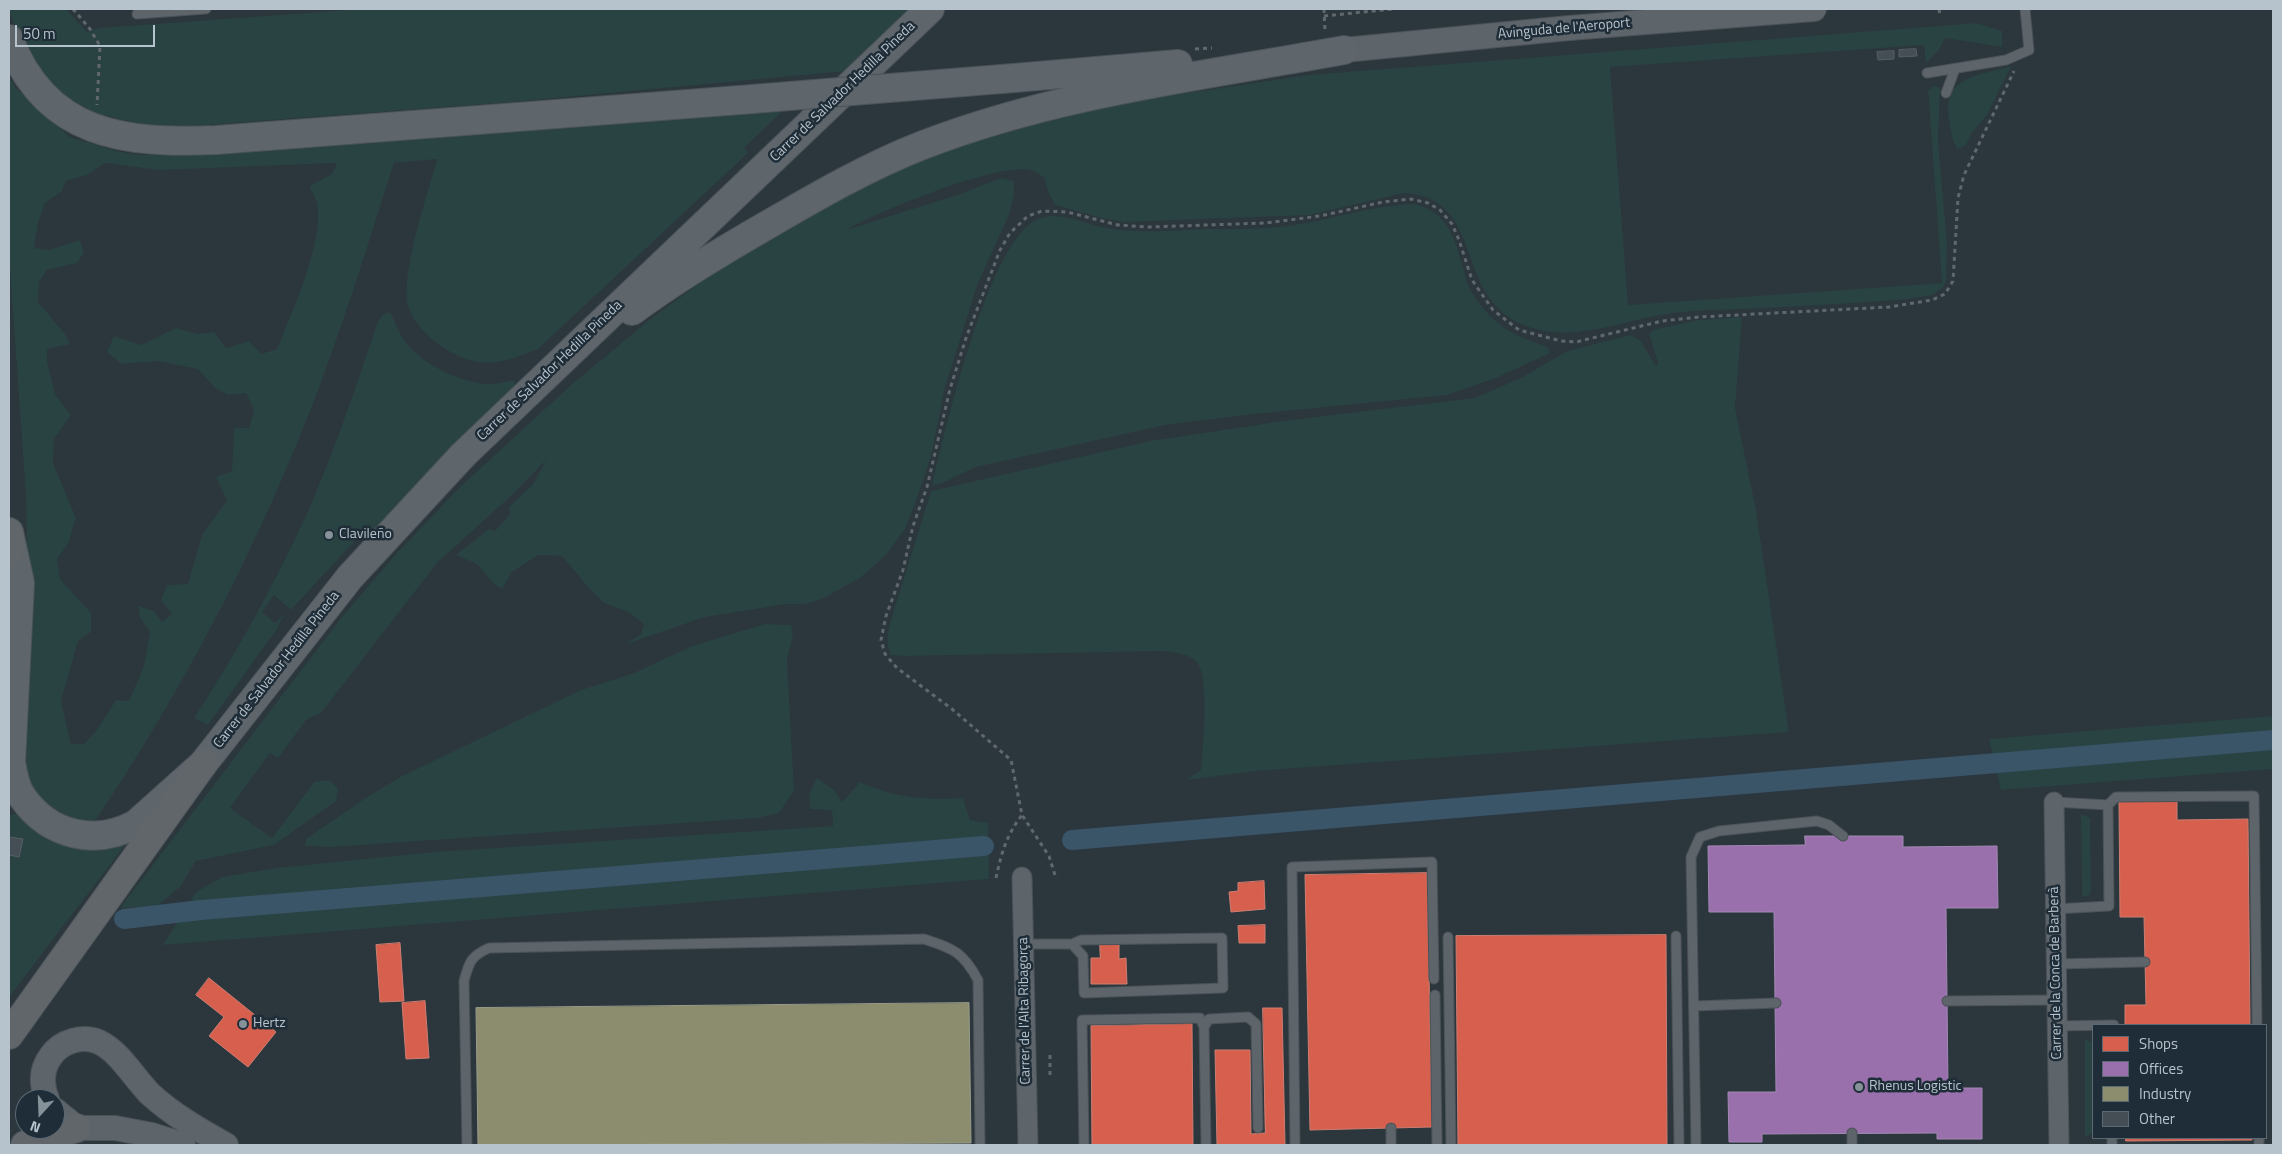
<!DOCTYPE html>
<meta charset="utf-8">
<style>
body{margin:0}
#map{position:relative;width:2282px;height:1154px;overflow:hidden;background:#2c363d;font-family:"Titillium Web",sans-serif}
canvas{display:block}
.frame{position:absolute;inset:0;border:10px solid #b7c3cc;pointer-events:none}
.legend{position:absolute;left:2092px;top:1024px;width:175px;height:115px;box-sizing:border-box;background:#1f2d38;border:1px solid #5c6973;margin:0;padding:6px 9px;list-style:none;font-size:15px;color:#b7c3cc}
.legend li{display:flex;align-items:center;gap:10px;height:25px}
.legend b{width:25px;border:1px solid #5c6973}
.north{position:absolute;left:15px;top:1089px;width:50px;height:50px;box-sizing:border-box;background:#1f2d38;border:1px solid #5c6973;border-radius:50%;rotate:200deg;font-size:14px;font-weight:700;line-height:20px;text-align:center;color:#b7c3cc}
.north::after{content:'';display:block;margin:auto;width:18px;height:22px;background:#86929a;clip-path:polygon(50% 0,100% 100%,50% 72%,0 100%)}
.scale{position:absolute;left:15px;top:25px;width:140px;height:22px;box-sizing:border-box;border:2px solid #b7c3cc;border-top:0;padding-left:6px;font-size:15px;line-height:18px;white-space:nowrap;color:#b7c3cc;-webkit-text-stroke:4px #1f2d38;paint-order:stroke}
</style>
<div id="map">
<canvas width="2282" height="1154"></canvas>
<div class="frame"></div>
<ul class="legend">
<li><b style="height:14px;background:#d6604d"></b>Shops</li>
<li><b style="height:14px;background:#9970ab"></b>Offices</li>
<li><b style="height:14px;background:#8c8c6e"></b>Industry</li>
<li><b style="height:14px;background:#454e54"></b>Other</li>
</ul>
<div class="north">N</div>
<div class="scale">50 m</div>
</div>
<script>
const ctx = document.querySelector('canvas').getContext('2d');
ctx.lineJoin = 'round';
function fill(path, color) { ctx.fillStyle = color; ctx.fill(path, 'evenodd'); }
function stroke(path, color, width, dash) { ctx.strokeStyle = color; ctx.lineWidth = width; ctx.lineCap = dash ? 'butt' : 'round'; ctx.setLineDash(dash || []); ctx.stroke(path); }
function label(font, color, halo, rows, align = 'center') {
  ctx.font = font + ' "Titillium Web",sans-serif'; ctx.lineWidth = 5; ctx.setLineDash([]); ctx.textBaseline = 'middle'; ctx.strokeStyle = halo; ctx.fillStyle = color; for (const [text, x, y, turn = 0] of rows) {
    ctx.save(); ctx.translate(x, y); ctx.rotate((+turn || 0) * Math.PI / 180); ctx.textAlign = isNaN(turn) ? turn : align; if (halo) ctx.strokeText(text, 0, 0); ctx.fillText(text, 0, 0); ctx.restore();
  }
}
fill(new Path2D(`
 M9,9H66L87,32L99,28L362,9H912L847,71L512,102L178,127L147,126L104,115L89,117L62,100L23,52Z
 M1977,23L2002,31V47L1945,38L1939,50L1926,63L1924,45L1610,67L1628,305L1942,283L1928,90L1935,86L1940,88L1938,141L1947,243L1946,281L1943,288L1932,295L1909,299C1853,304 1798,306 1742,309C1720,310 1697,310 1674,313C1622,319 1571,347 1519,323C1453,292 1485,198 1404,193L1310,215L1124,222L1101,218L1055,205L1049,194L1044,177C1040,175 1035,171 1030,170C998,162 877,212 846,230L960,194L1001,178L1014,181V195L1009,215L978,283L945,387L931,457L913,509L905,529L886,555L860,578L822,599L805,604H787L705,617L626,644L641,634L644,624L628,612L604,603L588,587L562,556L538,555L512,572L502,589L494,584L477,564L456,555L489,529L495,531L510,514L509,507L533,484L546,460L513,494L437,563L321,713L307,719L278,758L270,753L230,808L272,838L314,782L329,780L338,788L336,801L274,845L196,861L180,887L157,906L120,908L341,618L396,554L460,487L571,385L653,317L722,267L862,184L956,147L1040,119L1147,99L1308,75Z
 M2011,66L1987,115L1971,134L1966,145L1957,149C1951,140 1951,129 1949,119C1942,75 1980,76 2011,66Z
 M9,76L16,88L70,137L116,151L140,155L202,154L790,104L744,148L748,153L538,349C502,364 479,371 444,348C429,338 410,321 407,301C403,264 427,197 437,159L394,163C368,244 343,326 312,406C255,552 181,694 93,824L78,823L47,810L24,777L28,590L26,496L9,255ZM105,163L159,170L337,163L332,174L309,186C311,190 314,195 316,200C327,235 291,315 277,349L261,354L249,341L226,348L214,332L198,334L176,328L141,345L114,336L107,352L122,364L157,361L198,369L215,388L228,395L246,393L254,410L249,428H234L232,471L216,477L227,500L202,535L188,584L167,585L161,600L172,614L162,622L154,611L138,606L140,618L150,632L144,666L129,701L116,700L96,731L84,744H71L61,701L78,641L91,632V613L60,579L57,559L68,544L76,518L53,463L54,439L71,415L55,394L47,362V349L70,344L65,334L38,302L39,282L47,270L77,263L84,253L80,240L49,250L34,248L38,223L45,203L61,192L66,181L87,175Z
 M1415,204C1449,214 1454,236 1463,267C1465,274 1466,283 1470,289C1491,325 1511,334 1548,347L1550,353L1496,378L1447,395L1255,414L1165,425L976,467L940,484L932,485C945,430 987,248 1034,221C1057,208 1083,224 1107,228C1116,230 1127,230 1137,231C1160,232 1183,230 1205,229C1233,229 1261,229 1288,226C1330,220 1372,205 1415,204Z
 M390,312C394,320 398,329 402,337C419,363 455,380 485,384C494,385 504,382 513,380L516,385L375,530L362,533L291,610L274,595L262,612L275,623L284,614L277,629L208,725L194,718C238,651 276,581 309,509C335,449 356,386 377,324L382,315Z
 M1742,317L1735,408L1756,510L1789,732L1256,771L1186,780L1201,770C1203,749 1209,680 1198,664C1191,653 1174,653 1162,651L905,656L891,655C886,644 887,635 890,623L931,491L1150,441L1283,421L1474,398L1521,378L1567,351L1630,335L1640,340L1656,366L1658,363L1649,334L1653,330L1698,320Z
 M765,624L791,625L793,635L787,660L794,791L779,813L757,818L331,847L305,846L306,839L364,799L402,776L581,690L634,673L692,646Z
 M2273,716V769L2001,790L1989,739Z
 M817,778L834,790L842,802L860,782C895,798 925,800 963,798L970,820L988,823L989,879L163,945L196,892L222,877L276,868L434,852L833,826L832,810L810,809L809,794Z
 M16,814C57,830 78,859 126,844L9,997V815Z
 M2081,814L2090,818L2091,890L2089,896L2082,897Z
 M2085,1039L2093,1043V1132L2085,1138Z`), '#294242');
const shops = new Path2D(`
 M2177,801V820L2248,819L2250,1025H2125V1005H2146L2144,917H2120L2119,802Z
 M1427,873L1432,1127L1310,1130L1305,875Z
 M1264,881L1265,909L1231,912L1229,892L1238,891V883Z
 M1265,925V943H1239L1238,926Z
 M1666,935L1667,1145H1458L1456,936Z
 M400,943L404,1001L380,1002L376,945Z
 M1100,944H1119V959L1126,958L1127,984H1091V958H1100Z
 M209,978L276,1032L248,1067L209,1036L224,1017L196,995Z
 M425,1001L429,1058L406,1059L402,1003Z
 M1263,1008H1282L1285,1145H1217L1215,1050H1250L1251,1134L1265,1133Z
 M1192,1024L1193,1145H1092L1091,1026Z
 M2126,1138H2252V1140L2126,1141Z`);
fill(shops, '#d6604d');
stroke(shops, '#cd7e73', 1);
const offices = new Path2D(`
 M1805,836H1903V847L1997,846L1998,908H1946L1948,1088H1982V1139H1937V1133L1762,1134V1142H1729L1728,1092H1776L1774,912H1709L1708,846L1805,845Z`);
fill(offices, '#9970ab');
stroke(offices, '#a289b5', 1);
const industry = new Path2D(`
 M969,1003L971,1143L478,1145L476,1008Z`);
fill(industry, '#8c8c6e');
stroke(industry, '#999c8a', 1);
stroke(new Path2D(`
 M1072,840L2273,740
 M124,919L201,910L984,846`), '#3a5468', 20);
const building = new Path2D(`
 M1916,49L1917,56L1899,57V50Z
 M1894,51V59L1878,60L1877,52Z
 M9,837L23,839L19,857L9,855Z`);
fill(building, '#454e54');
stroke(building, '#545e64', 1);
const service = new Path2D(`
 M137,14L206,9
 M1927,73L2006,60L2029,50L2025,9
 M1946,93L1955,69
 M2054,802L2108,805L2116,797L2254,796L2257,1025
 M2055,909L2109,906L2108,805
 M1676,936L1679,1145
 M1448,937L1451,1145
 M1023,944H1072L1083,956L1084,993L1223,988L1222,938L1081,940L1072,944
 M2056,964L2145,962
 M1435,995L1437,1145
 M1947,1001L2057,1000
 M1694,1006L1776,1003
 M2057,1026L2114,1025
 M1391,1128V1145
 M1852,1133V1145
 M2259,1138V1145
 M467,1145L464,981C469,962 471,956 489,948L924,939C954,949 963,952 978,980L980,1145
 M1084,1145L1082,1020L1200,1018L1204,1027
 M1206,1145L1204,1027L1209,1019L1248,1017L1256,1024L1258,1128
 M1295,1145L1292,867L1432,862L1434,979
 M1696,1145L1691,857L1700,837L1719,831L1817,821L1829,825L1843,836
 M2112,1145V1138`);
const minor = new Path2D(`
 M2054,802L2059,1145
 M1022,877L1028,1145`);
const tertiary = new Path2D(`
 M1344,50L1569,28L1814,9
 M47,1099C41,1084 41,1069 51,1056C61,1041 83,1035 99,1042C120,1052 134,1078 150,1094C173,1115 199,1130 226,1145
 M55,1110L77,1128H115L152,1135L183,1145`);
const primary = new Path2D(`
 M9,39C46,136 126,144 216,140L740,100
 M1014,78L1178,64
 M632,311C675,279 722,251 769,224C819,195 869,166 923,145C1057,93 1203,76 1344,50
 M9,532L20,583L11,762C13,774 15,788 23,798C50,836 96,846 136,824L203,764L350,577L463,455L930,9`);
const trunk = new Path2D(`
 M9,552V535
 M9,1035L203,764
 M25,1145L77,1128`);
stroke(service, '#4b5257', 11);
stroke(minor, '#4b5257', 21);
stroke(tertiary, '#4b5257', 26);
stroke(primary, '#4a5359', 30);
stroke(trunk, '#495258', 30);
stroke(new Path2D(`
 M73,9L90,29L100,46L97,105
 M1324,9L1325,31
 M1939,9L1940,16
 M1324,16L1393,9
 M1195,49L1212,48
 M1055,875L1049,856L1022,815L1011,760L952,709L897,668L885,654L881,640L886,616L903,570L913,526L927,487L950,389L966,338L1000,250L1010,233L1028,216L1042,211L1067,212L1118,225L1149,227L1265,223L1320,216L1383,202L1411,199L1428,203L1440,210L1452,224L1459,240L1472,280L1493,310L1519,330L1561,341L1576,342L1662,321L1699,317L1889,307L1932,300L1945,294L1953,281L1958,198L1964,175L2014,71
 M996,878C1001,854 1007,834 1022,815
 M1050,1055V1078`), '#60686d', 3, [4, 4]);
stroke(service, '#5d646a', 9);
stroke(minor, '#5d646a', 19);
stroke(tertiary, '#5d646a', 24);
stroke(primary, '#5f666b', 28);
stroke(trunk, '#61666a', 28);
const primaryBridge = new Path2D(`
 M740,100L1014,78`);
stroke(primaryBridge, '#4a5359', 30, []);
stroke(primaryBridge, '#5f666b', 28);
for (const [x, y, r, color] of [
 [329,535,5,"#86929a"],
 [243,1024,5,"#86929a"],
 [1859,1087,5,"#86929a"]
]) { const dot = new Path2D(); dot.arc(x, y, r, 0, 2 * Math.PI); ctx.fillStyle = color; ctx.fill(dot); stroke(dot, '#1f2d38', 2); }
label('14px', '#b7c3cc', '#1f2d38', [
 ["Avinguda de l'Aeroport",1564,29,-5],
 ["Carrer de Salvador Hedilla Pineda",843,92,-44],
 ["Carrer de Salvador Hedilla Pineda",550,371,-44],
 ["Carrer de Salvador Hedilla Pineda",277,670,-52],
 ["Carrer de la Conca de Barberà",2056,973,-91],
 ["Carrer de l'Alta Ribagorça",1025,1011,-91]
]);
label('14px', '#b7c3cc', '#1f2d38', [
 ["Clavileño",339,535],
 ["Hertz",253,1024],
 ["Rhenus Logistic",1869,1087]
], 'left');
</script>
